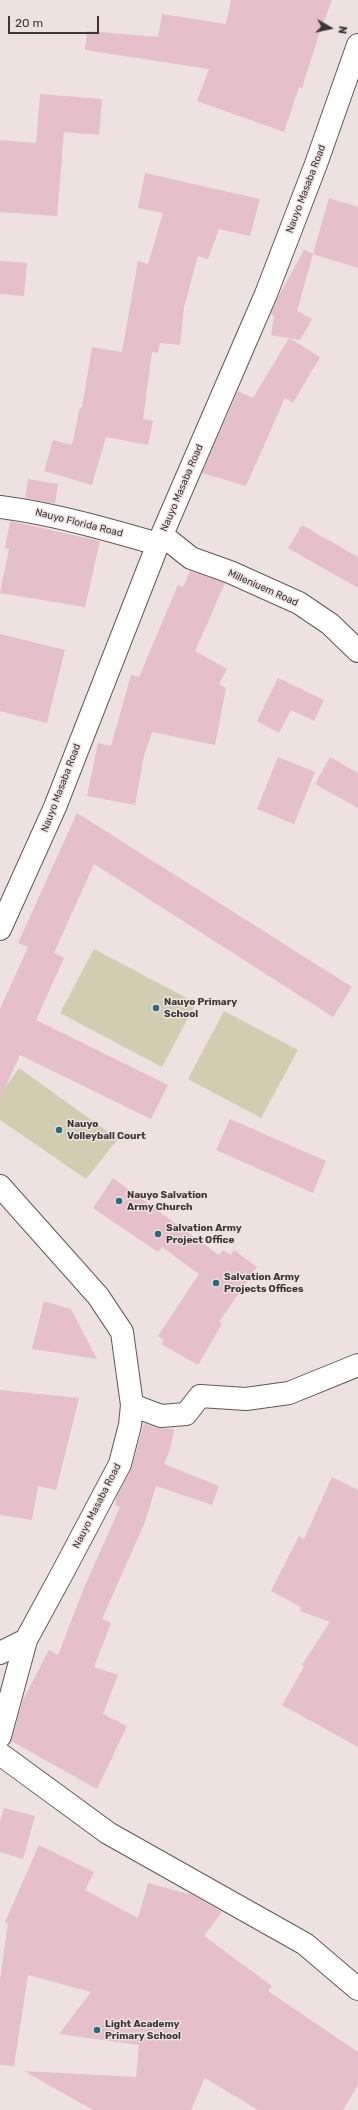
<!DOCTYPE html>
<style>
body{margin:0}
#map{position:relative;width:358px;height:2110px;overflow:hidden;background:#ede2df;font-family:Rubik,sans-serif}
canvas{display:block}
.north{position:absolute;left:310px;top:8px;width:40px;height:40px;-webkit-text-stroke:3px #ede2df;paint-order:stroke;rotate:99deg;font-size:11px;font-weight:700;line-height:16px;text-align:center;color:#3c3737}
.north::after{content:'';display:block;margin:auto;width:14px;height:18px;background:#3c3737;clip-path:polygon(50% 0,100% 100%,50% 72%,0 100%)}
.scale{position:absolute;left:8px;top:16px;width:91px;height:18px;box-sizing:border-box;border:2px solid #3c3737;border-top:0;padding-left:5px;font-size:12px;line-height:14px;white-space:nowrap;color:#3c3737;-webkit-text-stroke:3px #ede2df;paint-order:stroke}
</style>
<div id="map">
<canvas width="358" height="2110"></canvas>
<div class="north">N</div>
<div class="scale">20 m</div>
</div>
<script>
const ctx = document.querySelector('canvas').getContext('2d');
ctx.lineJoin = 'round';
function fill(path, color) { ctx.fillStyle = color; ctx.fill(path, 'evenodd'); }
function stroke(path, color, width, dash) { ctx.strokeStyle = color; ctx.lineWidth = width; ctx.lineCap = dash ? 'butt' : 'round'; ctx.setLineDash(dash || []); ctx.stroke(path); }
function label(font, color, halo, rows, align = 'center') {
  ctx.font = font + ' Rubik,sans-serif'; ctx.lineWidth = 3; ctx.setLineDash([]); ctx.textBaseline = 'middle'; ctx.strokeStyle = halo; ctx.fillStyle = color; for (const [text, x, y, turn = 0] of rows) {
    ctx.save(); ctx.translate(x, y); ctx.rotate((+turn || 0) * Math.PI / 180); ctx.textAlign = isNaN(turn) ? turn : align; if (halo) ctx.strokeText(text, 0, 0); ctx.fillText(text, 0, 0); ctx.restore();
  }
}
fill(new Path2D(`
 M94,949L196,1003L162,1067L60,1013Z
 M224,1011L298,1050L261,1118L188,1079Z
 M19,1068L118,1139L86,1179L0,1120V1095Z`), '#d1cdb1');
fill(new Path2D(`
 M231,0H332L320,31L302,88L299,87L284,132L197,101L209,69L85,50L87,31L158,37L162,14L226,24Z
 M40,94L102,99L99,135L64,132L57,216L0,212V140L36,143Z
 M145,173L260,199L250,236L219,229L208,259L198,256L184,307L180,345L160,343L158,353L152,352L143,419L153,421L148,445L106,437L92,485L44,471L53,440L72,445L80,407L82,408L92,347L122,352L138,261L148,264L163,213L138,208Z
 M329,198L358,207V268L313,254L297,311L312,319L300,340L271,335L274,316L271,314L279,295L304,250L313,254Z
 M0,261L27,263L24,296L0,294Z
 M289,338L320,357L293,403L285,398L246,486L202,473L238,391L253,398Z
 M28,479L58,484L55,504L25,498Z
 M10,521L100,541L85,607L0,593L9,549L5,548Z
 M302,525L358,557V588L288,548Z
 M190,571L225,583L195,651L227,669L219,684L226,688L215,745L152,732L144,756L135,805L87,796L98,743L111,746L131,675L139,677L178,585L183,587Z
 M0,634L65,650L47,723L0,711Z
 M278,678L324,700L314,721L291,710L279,733L257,721Z
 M278,757L315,772L294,824L257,809Z
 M330,757L358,773V808L315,784Z
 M77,813L352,987L333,1017L94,864L54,953L64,958L36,1020L168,1085L151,1119L20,1055L0,1099V1009L28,947L18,943Z
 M230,1119L326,1161L313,1193L216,1150Z
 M113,1178L219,1255L223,1250L231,1255L234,1250L257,1267L219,1322L222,1324L198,1365L161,1344L164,1340L158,1336L199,1274L162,1247L158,1252L93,1208Z
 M44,1301L71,1309L97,1359L32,1349Z
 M0,1390L79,1398L56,1490L38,1486L32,1520L0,1515Z
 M144,1423L157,1428L174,1429L170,1450L164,1464L219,1486L212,1505L156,1486L145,1522L102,1619L111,1623L94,1667L118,1675L103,1714L127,1726L97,1789L11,1741L23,1700L49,1650L58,1655L84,1588L120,1507L115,1505L117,1496L132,1467Z
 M332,1477L358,1490V1747L282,1705L304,1667L302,1665L330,1622L300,1611L301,1607L271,1591L299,1536L304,1539Z
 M4,1808L35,1816L23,1859L0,1852V1822Z
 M39,1845L94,1872L85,1890L138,1918L148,1883L188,1894L189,1893L222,1912L204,1936L272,1986L268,1991L358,2052V2085L343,2110H258L205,2078L191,2110H93L24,2071L136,2077L139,2045L59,2034L91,1992L28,1975L14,2066L0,2065V1980L8,1923L5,1922Z`), '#e5bfca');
const minor = new Path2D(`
 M0,507C54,514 106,529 158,544
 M162,535L191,558L230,572L299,603L330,624L358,651
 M0,929L55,807L158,544L266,294L316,164L358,45
 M0,1186L98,1296L122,1332L132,1405L130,1425L120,1464L64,1570L26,1640L0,1653
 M132,1405L161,1416L186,1414L200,1396L246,1399L289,1393L358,1365
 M0,1736L26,1640
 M0,1754L108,1833L305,1944L358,1989`);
stroke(minor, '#625957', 24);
stroke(minor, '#fff', 22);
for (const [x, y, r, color] of [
 [156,1008,4,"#29697d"],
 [59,1130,4,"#29697d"],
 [119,1201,4,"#29697d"],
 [158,1234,4,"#29697d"],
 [216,1283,4,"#29697d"],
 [97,2030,4,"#29697d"]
]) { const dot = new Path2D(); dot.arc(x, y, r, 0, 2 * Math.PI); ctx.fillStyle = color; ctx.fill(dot); stroke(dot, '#ede2df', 1.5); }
label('10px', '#3c3737', '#ede2df', [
 ["Nauyo Masaba Road",306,189,-69],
 ["Nauyo Masaba Road",182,488,-67],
 ["Nauyo Florida Road",79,523,14],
 ["Milleniuem Road",263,588,24],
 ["Nauyo Masaba Road",61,788,-69],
 ["Nauyo Masaba Road",97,1506,-63]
]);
label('bold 10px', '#3c3737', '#ede2df', [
 ["Nauyo Primary",164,1002],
 ["School",164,1014],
 ["Nauyo",67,1124],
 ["Volleyball Court",67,1136],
 ["Nauyo Salvation",127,1195],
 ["Army Church",127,1207],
 ["Salvation Army",166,1228],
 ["Project Office",166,1240],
 ["Salvation Army",224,1277],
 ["Projects Offices",224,1289],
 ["Light Academy",105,2024],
 ["Primary School",105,2036]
], 'left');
</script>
